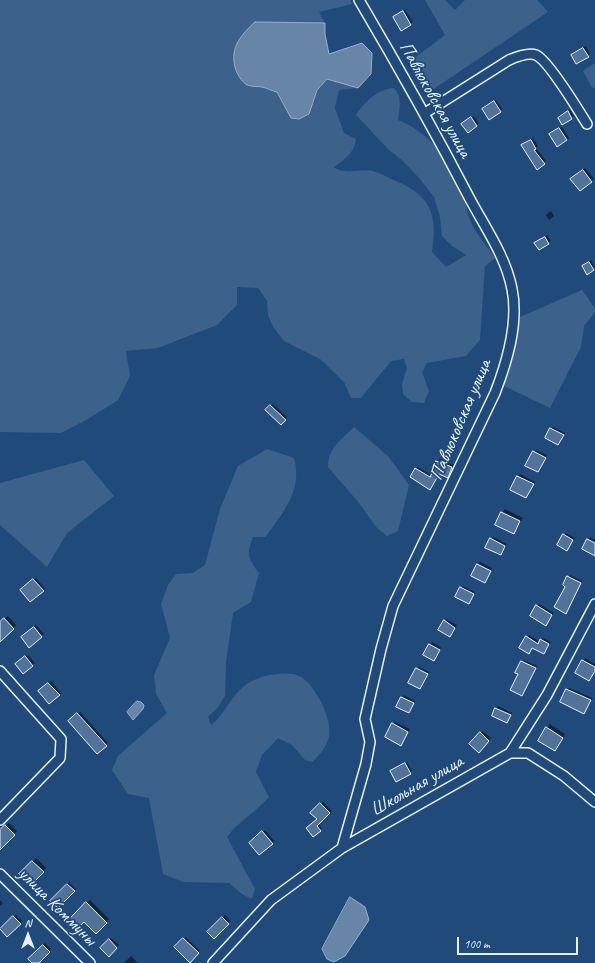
<!DOCTYPE html>
<meta charset="utf-8">
<style>
body{margin:0}
#map{position:relative;width:595px;height:963px;overflow:hidden;background:#1f4a7a;font-family:Caveat,sans-serif}
canvas{display:block}
.north{position:absolute;left:8px;top:915px;width:40px;height:40px;-webkit-text-stroke:3px #1f4a7a;paint-order:stroke;rotate:0deg;font-size:11px;font-weight:700;line-height:16px;text-align:center;color:#e8f1f8}
.north::after{content:'';display:block;margin:auto;width:14px;height:18px;background:#e8f1f8;clip-path:polygon(50% 0,100% 100%,50% 72%,0 100%)}
.scale{position:absolute;left:457px;top:937px;width:121px;height:18px;box-sizing:border-box;border:2px solid #e8f1f8;border-top:0;padding-left:5px;font-size:12px;line-height:14px;white-space:nowrap;color:#e8f1f8;-webkit-text-stroke:3px #1f4a7a;paint-order:stroke}
</style>
<div id="map">
<canvas width="595" height="963"></canvas>
<div class="north">N</div>
<div class="scale">100 m</div>
</div>
<script>
const ctx = document.querySelector('canvas').getContext('2d');
ctx.lineJoin = 'round';
function fill(path, color) { ctx.fillStyle = color; ctx.fill(path, 'evenodd'); }
function stroke(path, color, width, dash) { ctx.strokeStyle = color; ctx.lineWidth = width; ctx.lineCap = dash ? 'butt' : 'round'; ctx.setLineDash(dash || []); ctx.stroke(path); }
function label(font, color, halo, rows, align = 'center') {
  ctx.font = font + ' Caveat,sans-serif'; ctx.lineWidth = 3.5; ctx.setLineDash([]); ctx.textBaseline = 'middle'; ctx.strokeStyle = halo; ctx.fillStyle = color; for (const [text, x, y, turn = 0] of rows) {
    ctx.save(); ctx.translate(x, y); ctx.rotate((+turn || 0) * Math.PI / 180); ctx.textAlign = isNaN(turn) ? turn : align; if (halo) ctx.strokeText(text, 0, 0); ctx.fillText(text, 0, 0); ctx.restore();
  }
}
fill(new Path2D(`
 M0,0H350L352,4L319,12L325,23L277,22L249,86L263,87L277,92L291,118L309,114L317,90L327,79L358,88L339,90L335,108L344,133L356,139C354,154 345,159 334,167C344,175 361,169 373,171C381,173 388,178 396,181C431,196 438,215 432,252L446,267L466,255L452,246L442,236L440,217L434,197L419,178L403,161L389,150L356,115C364,102 378,89 394,88C402,97 400,108 398,120C428,131 452,162 463,193C466,201 466,211 470,220C475,233 487,246 495,258L485,266L480,340L466,356L427,363L422,372L429,391L424,403L412,402L403,394L402,384L407,368L404,359L391,361L361,398H351L344,382L320,359L284,341L273,327L268,315L267,301L258,288L237,287V305L217,325L158,348L126,351L130,376L118,400L88,419L61,433L0,432Z
 M425,0H445L455,10L465,0H537L548,12L432,90L408,63L445,35Z
 M595,63V87L592,88L583,71Z
 M582,290L595,309V312L584,326L581,347L550,408L504,386L520,317Z
 M354,427L388,456L409,485L398,531L387,536L377,528L359,503L328,467C328,448 341,440 354,427Z
 M267,449L294,458C303,489 283,514 265,537H253C246,555 248,558 259,573L251,602L233,613L226,662L225,696L218,707L208,717L211,725C227,713 232,691 252,681C263,675 281,672 294,674C313,678 333,718 329,737C326,747 320,755 312,762L305,760L292,745L278,738L262,755L256,772L269,797C256,812 239,821 227,837L255,889L252,899L242,894L229,883L183,882L163,874L149,798L128,794L112,770L118,756L167,713L156,694L154,675L170,638L161,604L168,585L176,574L193,573L205,565L220,509L238,466Z
 M84,460L114,496L67,533L47,567L0,525V483Z`), '#3c628c');
const water = new Path2D(`
 M255,22L325,23V34L329,54L362,43L372,53L371,74L358,88L327,79L317,90L309,114L299,119L291,118L277,92C272,91 267,88 262,87C257,86 252,87 247,85C241,81 237,74 235,67C230,47 241,35 255,22Z
 M137,701L141,702L144,705L143,709L133,720L127,712Z
 M350,897L365,907L369,920L345,956L334,962L327,959L322,949Z`);
fill(water, '#6685a7');
stroke(water, '#9ab0c7', 1);
fill(new Path2D(`
 M405,10L413,22L402,30L394,17Z
 M586,46L590,54L588,56L572,55Z
 M496,100L502,109L500,111L485,108Z
 M570,110L574,116L563,123L561,116Z
 M474,116L479,124L468,131L465,122Z
 M562,127L569,138L567,140L552,133Z
 M533,138L538,146L536,148L546,161L537,169L524,143Z
 M585,168L594,179L580,190L574,177Z
 M551,211L554,216L549,220L546,215Z
 M547,235L551,241L539,249L538,241Z
 M591,260L595,268L587,273L585,264Z
 M273,404L287,417L281,424L267,410Z
 M553,427L565,433L558,444L551,429Z
 M536,450L547,455L540,469L534,452Z
 M439,459L454,465L448,477L440,474L432,486L416,469L418,467L431,475Z
 M520,474L535,482L526,497L518,476Z
 M505,509L523,518L514,533L502,513Z
 M566,533L575,538L567,550L564,535Z
 M493,537L507,544L500,554L491,539Z
 M590,537L595,540V555L583,548Z
 M480,562L492,568L487,580L478,564Z
 M570,575L582,581L568,610L567,586Z
 M36,578L45,589L43,591L23,588Z
 M463,586L475,592L471,601L461,588Z
 M539,604L554,613L546,624L537,606Z
 M8,616L16,625L0,641V623Z
 M446,619L457,625L452,634L444,621Z
 M36,625L44,634L30,646L24,635Z
 M529,635L540,642L543,638L551,642L544,653L527,637Z
 M432,642L441,647L436,657L424,654Z
 M28,655L35,663L23,673L18,663Z
 M585,658L595,664V671L589,680L576,673Z
 M524,660L537,666L522,695L519,674Z
 M419,667L429,672L421,686L417,669Z
 M51,681L61,693L50,703L40,691Z
 M569,688L593,698L585,711L567,690Z
 M404,695L415,701L409,712L397,707Z
 M498,706L512,713L507,722L493,715Z
 M80,712L108,743L97,753L70,721Z
 M395,722L410,729L401,744L393,724Z
 M550,724L565,734L558,746L547,728Z
 M482,731L491,738L479,751L471,744Z
 M407,762L412,771L410,773L391,771Z
 M323,802L332,811L319,824L322,828L313,836L318,819L312,813Z
 M9,823L17,831L0,849V831Z
 M265,830L274,841L272,843L252,841Z
 M36,858L46,868L31,884L21,874Z
 M69,882L76,889L58,907L51,901Z
 M0,900L3,903L0,906Z
 M90,900L109,919L96,933L84,921H70Z
 M16,915L22,921L7,936L1,929Z
 M225,915L230,921L214,938L208,932Z
 M186,937L200,951L190,961L176,947Z
 M111,938L119,945L109,955L101,948Z
 M45,943L51,949L38,963H34L30,959Z
 M131,956L138,963H124Z`), '#0007');
const building = new Path2D(`
 M403,11L411,25L401,31L393,17Z
 M583,48L589,57L576,64L571,55Z
 M494,101L501,112L489,120L482,109Z
 M568,111L572,119L562,125L558,118Z
 M471,117L477,126L468,133L461,124Z
 M559,128L567,140L557,147L549,134Z
 M531,140L536,149L534,150L545,164L537,170L521,145Z
 M583,170L592,182L580,191L570,179Z
 M545,237L549,244L539,250L534,243Z
 M589,262L594,270L587,275L582,266Z
 M270,405L286,420L281,425L265,410Z
 M550,428L564,435L558,445L545,438Z
 M533,451L546,458L538,472L525,466Z
 M436,461L452,467L448,478L439,474L430,490L410,477L415,468L430,477Z
 M517,476L534,484L526,498L510,490Z
 M501,512L520,521L514,534L495,525Z
 M563,534L573,540L567,551L557,545Z
 M490,538L505,546L501,555L485,548Z
 M587,539L595,543V556L582,549Z
 M477,564L491,571L485,583L471,576Z
 M567,576L581,583L566,614L554,607L565,587L563,585Z
 M33,579L44,591L30,602L20,590Z
 M460,587L474,594L469,604L455,597Z
 M536,605L552,615L546,626L530,616Z
 M4,618L14,629L0,642V622Z
 M444,620L455,628L450,637L438,630Z
 M34,627L42,637L29,648L21,637Z
 M526,636L538,644L540,639L549,644L544,654L532,648L529,654L519,648Z
 M429,644L440,650L434,661L423,655Z
 M25,656L33,666L23,674L15,664Z
 M582,660L595,667V671L589,681L575,673Z
 M521,661L536,668L522,696L510,690L518,674L515,673Z
 M416,668L428,674L420,689L408,683Z
 M48,683L60,695L49,704L38,691Z
 M566,689L591,700L584,714L560,702Z
 M401,697L414,703L409,713L396,707Z
 M495,708L511,715L507,723L492,716Z
 M77,713L107,746L97,754L68,721Z
 M392,723L408,732L401,746L385,737Z
 M546,727L563,738L555,751L538,741Z
 M480,732L489,741L479,753L469,744Z
 M405,763L411,774L396,782L390,771Z
 M320,803L330,813L317,826L321,831L313,837L306,828L317,819L310,813Z
 M5,825L15,835L0,850V830Z
 M262,831L273,844L259,855L249,843Z
 M32,861L44,872L31,885L19,874Z
 M67,884L75,891L58,908L50,901Z
 M86,902L107,923L96,934L84,922L77,929L68,921Z
 M13,916L21,924L7,937L0,929Z
 M222,917L229,924L214,939L207,932Z
 M183,938L199,953L190,963L174,947Z
 M109,939L117,948L109,957L100,948Z
 M43,945L50,952L39,963H32L28,959Z`);
fill(building, '#517399');
stroke(building, '#e8f1f8', 1);
const minor = new Path2D(`
 M425,113L509,60C516,57 528,52 536,55C548,60 579,111 587,124
 M0,671L61,739L60,758L0,820
 M510,753H528L564,776L595,802
 M342,848L366,764L370,742L365,719L381,649L393,606L495,393C507,362 519,323 512,289C506,257 485,227 470,199C435,132 398,66 359,0
 M0,874L90,963
 M213,963L271,900L342,848L510,753L547,695L595,604`);
stroke(minor, '#e8f1f8', 12);
stroke(minor, '#1f4a7a', 9);
label('19px', '#e8f1f8', '#1f4a7a', [
 ["Павлюковская улица",435,100,61],
 ["Павлюковская улица",461,420,-67],
 ["Школьная улица",417,786,-30],
 ["улица Коммуны",57,907,45]
]);
</script>
